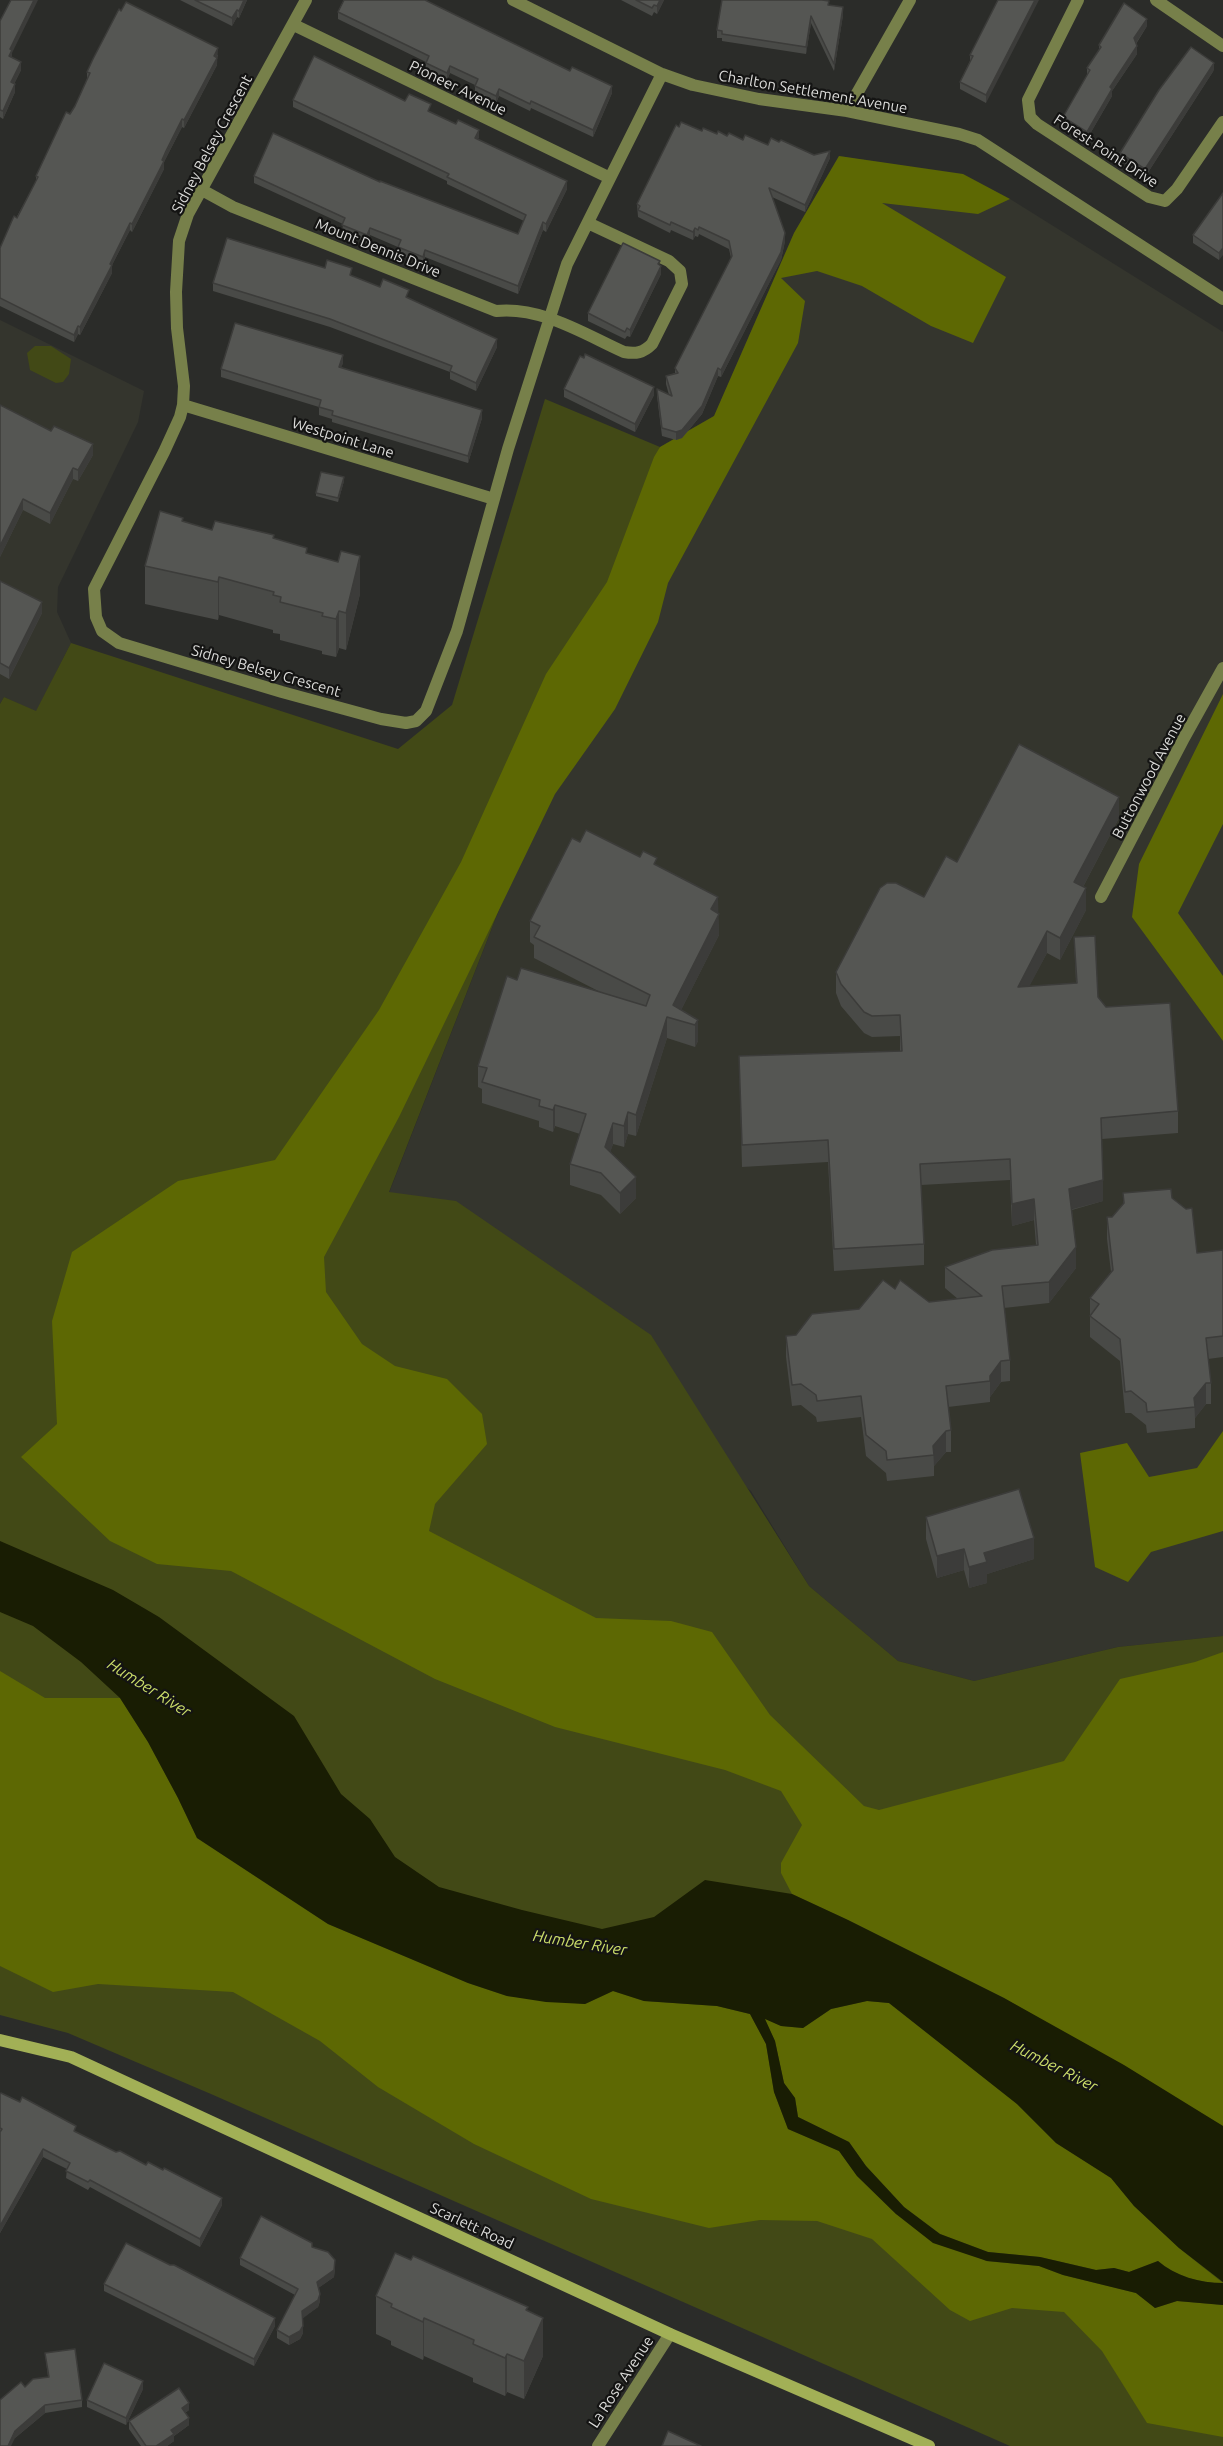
<!DOCTYPE html>
<style>
body{margin:0}
canvas{display:block;background:#2b2c29}
</style>
<canvas width="1223" height="2446"></canvas>
<script>
const ctx = document.querySelector('canvas').getContext('2d');
ctx.lineJoin = 'round';
function fill(path, color) { ctx.fillStyle = color; ctx.fill(path, 'evenodd'); }
function stroke(path, color, width, dash) { ctx.strokeStyle = color; ctx.lineWidth = width; ctx.lineCap = dash ? 'butt' : 'round'; ctx.setLineDash(dash || []); ctx.stroke(path); }
function label(font, color, halo, rows, align = 'center') {
  ctx.font = font + ' Ubuntu,sans-serif'; ctx.lineWidth = 4.5; ctx.setLineDash([]); ctx.textBaseline = 'middle'; ctx.strokeStyle = halo; ctx.fillStyle = color; for (const [text, x, y, turn = 0] of rows) {
    ctx.save(); ctx.translate(x, y); ctx.rotate((+turn || 0) * Math.PI / 180); ctx.textAlign = isNaN(turn) ? turn : align; if (halo) ctx.strokeText(text, 0, 0); ctx.fillText(text, 0, 0); ctx.restore();
  }
}
fill(new Path2D(`
 M839,156L963,175L1010,199L1223,332V1636L1118,1647L974,1681L898,1661L809,1586L751,1491L389,1193L606,635L660,447L714,416L794,233Z
 M0,320L144,391L138,422L58,587L57,612L71,643L36,712L4,697L0,704Z`), '#34352d');
fill(new Path2D(`
 M35,346H51L71,359L69,374L63,382L56,383L30,370L27,353Z
 M545,399L660,447L606,635L389,1192L456,1201L651,1335L809,1586L898,1661L974,1681L1118,1647L1223,1636V2446H1010L211,2094L68,2033L0,2015V704L4,697L36,711L71,643L398,749L452,705Z`), '#424916');
fill(new Path2D(`
 M839,156L963,174L1010,199L978,214L882,203L1006,277L973,343L931,326L862,286L817,271L781,278L805,301L798,343L668,583L658,622L615,709L555,794L399,1117L324,1257L326,1292L362,1344L395,1366L447,1379L482,1414L487,1444L435,1504L429,1531L596,1618L671,1621L712,1632L770,1715L864,1806L879,1810L1064,1761L1120,1679L1195,1662L1223,1652V2126L1004,1998L848,1920L792,1894L781,1873V1863L802,1825L781,1791L725,1770L555,1727L435,1679L231,1571L157,1564L110,1541L21,1457L57,1424L52,1321L72,1252L178,1181L275,1160L379,1010L461,862L546,674L607,582L654,457L660,447L714,416L794,233Z
 M1223,694V824L1178,913L1223,976V1041L1132,917L1139,864Z
 M1223,1431V1531L1151,1552L1128,1582L1095,1567L1080,1453L1127,1443L1149,1477L1197,1468Z
 M0,1671L45,1698H120L148,1742L178,1798L197,1838L328,1924L468,1983L507,1996L585,2004L613,1991L644,2001L717,2006L750,2014L766,2044L774,2092L788,2129L839,2151L857,2176L896,2214L986,2261L1039,2266L1063,2275L1136,2293L1155,2308L1177,2301L1223,2305V2437L1147,2423L1102,2351L1064,2312L1012,2308L970,2321L950,2310L872,2239L817,2221L760,2220L709,2228L591,2199L474,2144L378,2087L320,2041L233,1992L98,1984L53,1992L0,1966Z
 M867,2001L889,2003L1017,2104L1056,2143L1111,2178L1134,2206L1179,2248L1223,2283C1200,2283 1175,2276 1158,2261L1129,2272L1114,2268L1096,2270L1040,2257L988,2252L940,2234L904,2207L866,2166L849,2142L798,2117L795,2098L784,2083L775,2041L764,2018L781,2026L803,2028L831,2009Z`), '#5d6803');
fill(new Path2D(`
 M0,1541L113,1590L159,1617L294,1716L341,1794L370,1819L395,1857L439,1887L522,1910L602,1929L654,1917L705,1880L792,1894L848,1920L1004,1998L1124,2065L1223,2126V2282L1179,2248L1134,2206L1111,2178L1056,2143L1017,2104L889,2003L867,2001L831,2009L803,2028L781,2026L765,2019L775,2041L784,2083L795,2098L798,2117L849,2142L866,2166L904,2207L940,2234L988,2252L1040,2257L1096,2270L1114,2268L1129,2272L1158,2261C1175,2276 1200,2283 1223,2283V2305L1177,2301L1155,2308L1136,2293L1063,2275L1039,2266L987,2261L933,2243L896,2214L857,2176L839,2151L788,2129L774,2092L766,2044L750,2014L717,2006L644,2001L613,1991L585,2004L546,2002L507,1996L468,1983L328,1924L197,1838L178,1798L148,1742L120,1698L81,1662L33,1626L0,1612Z`), '#191d03');
stroke(new Path2D(`
 M306,0L188,214L179,241L176,292L177,328L184,386L183,405L180,417L164,452L94,589L96,617L102,631L119,643L282,692L381,719L406,723L416,721L426,711L457,631L508,449L567,264L662,74
 M513,0L662,74L693,85L759,99L847,111L959,134L978,140L1223,299
 M1078,0L1028,100L1030,117L1037,124L1149,197L1165,201L1177,189L1223,122
 M1156,0L1223,46
 M294,25L610,178
 M847,111L910,0
 M202,190L233,207L496,311C541,306 584,334 624,352C636,354 643,353 652,344L682,284L680,271L669,261L588,223
 M183,405L494,499
 M1101,897L1184,738L1223,668`), '#77804a', 12);
stroke(new Path2D(`
 M598,2446L670,2334`), '#77804a', 12);
stroke(new Path2D(`
 M0,2040L71,2057L670,2334L929,2446`), '#a2b056', 12);
fill(new Path2D(`
 M180,0H247L239,18L237,17L232,26Z
 M621,0H664L657,14L654,12L652,16Z
 M998,0L986,103L960,89V82L970,61V55Z
 M829,5L843,15L834,71L811,23L806,54L722,41V38H717V30Z
 M338,12L612,93L593,137L531,108L530,111L499,96L496,103L475,93V85L450,73L447,80L426,70V62L338,19Z
 M0,21L12,53V57L21,70L14,84L15,92L3,119L0,117Z
 M1147,26L1136,44L1137,54L1112,91V96L1087,139L1063,124V117L1087,76V68L1099,50V45Z
 M218,55L217,58V65L184,128L182,127L166,158L164,162V169L132,232L130,230L112,265V273L80,335L78,334L74,342L0,306V248L36,181V176L75,106L87,79V72Z
 M1214,70L1145,177L1120,160V153Z
 M293,100L405,101L431,112L479,137L478,139L567,189L546,232L543,230L518,294L425,257L423,264L398,254V247L370,235L367,243L342,233L343,224L254,183V176L380,182L518,234L524,221L447,184V181L293,107Z
 M679,127L768,145L779,142L814,155L830,158L805,212L772,197L785,241L781,260L721,377L718,376L702,414L682,438L676,440L662,436L657,396V389L669,395L666,384V376L675,373V368L731,258L729,249L699,234L698,237L695,236L693,240L671,230L670,233L638,217L637,204Z
 M1223,193L1219,260L1193,243V235Z
 M660,265L661,274L630,337L627,336L625,339L588,321V313Z
 M325,268L352,276L409,298L497,347L476,391L450,379V372L330,327L213,291V283Z
 M343,363L341,367L482,418L468,463L332,422V419L319,415V407L221,377V369Z
 M564,389L654,395L635,432L564,397Z
 M0,405L93,455L78,481L73,479L50,524L23,510L0,557Z
 M344,481L338,502L316,496V493Z
 M183,522L212,530L274,538L307,554L360,594L346,650L339,648L336,657L322,654V651L280,640V634L273,633V630L219,615L218,620L145,604V566Z
 M0,581L42,613L9,679L0,674Z
 M1119,818L1083,887L1086,910L1060,960L1047,953L1029,986L1076,983L1074,937L1098,997L1178,1111V1133L1102,1139L1103,1201L1072,1210L1076,1268L1049,1303L1004,1308L1010,1360V1381L1001,1382L990,1397V1402L948,1407L951,1430V1452H946L934,1466V1476L887,1481L886,1473L866,1456L861,1417L817,1422L816,1417L801,1405L792,1406L786,1357V1336L796,1335L859,1309L895,1289L929,1302L958,1299L945,1288V1267L1036,1245L1034,1220L1012,1226L1010,1180L921,1185L924,1244V1265L834,1271L828,1162L742,1167L739,1056L900,1051V1036L872,1037L864,1033L841,1006L836,993V972L924,897L957,862Z
 M580,842L657,866L718,913L719,935L681,1010L698,1020V1041L695,1047L667,1038L636,1136L628,1134L624,1147L613,1144L610,1152L636,1198L620,1214L601,1195L570,1185V1164L580,1134L555,1126L553,1132L539,1127V1121L482,1103V1089L478,1087V1066L517,980L604,994L534,958V945L530,942V921Z
 M1123,1193L1172,1198L1197,1253L1223,1250V1357L1208,1359L1211,1383V1404H1206L1195,1418V1428L1147,1433L1146,1425L1131,1413H1125L1120,1361L1090,1337V1298L1111,1272L1107,1239V1217H1112L1123,1205Z
 M926,1517L1034,1559L987,1574V1583L969,1588L964,1570L937,1578L926,1539Z
 M0,2094L222,2205L200,2247L90,2187L88,2190L66,2178L67,2169L43,2157L0,2233Z
 M312,2247L335,2268L334,2277L318,2288L320,2301L318,2307L302,2318L303,2333L300,2339L289,2345L277,2338V2330L295,2295L240,2265V2258Z
 M104,2284L275,2326L254,2366L104,2291Z
 M376,2296L528,2311L543,2356L524,2399L507,2392L505,2396L473,2382V2378L424,2356L423,2360L391,2345V2341L376,2334Z
 M45,2353L82,2400V2407L45,2413L15,2438L25,2387L48,2377Z
 M143,2389L126,2425L87,2407V2400Z
 M189,2410L185,2413L189,2425L174,2436V2441L167,2446H141L129,2429V2421Z`), '#494a47');
fill(new Path2D(`
 M34,0H38L12,53V58L9,63L10,49Z
 M244,0H247L239,18V11Z
 M660,0H664L657,14V6Z
 M1035,0H1039L986,103V95Z
 M843,7V15L834,71V64Z
 M237,10V17L232,26V18Z
 M811,16V23L806,54V47Z
 M1147,19V26L1134,46V38Z
 M1137,46V54L1112,91V96L1087,139V132L1110,87Z
 M218,48L217,65L184,128V120Z
 M21,62V70L11,90V82Z
 M1214,63V70L1145,177V169Z
 M450,66V73L447,80V73Z
 M15,84V92L3,119V111Z
 M612,86V93L593,137V130Z
 M499,89V96L496,103V96Z
 M182,119V127L166,158L164,162V169L132,232V224Z
 M479,130V137L475,145V138Z
 M830,151V158L805,212V205Z
 M567,181V189L546,232V224Z
 M543,222V230L518,294V286Z
 M130,223V230L112,265V273L80,335V327Z
 M370,228V235L367,243V235Z
 M695,228V236L693,240V232Z
 M785,233V241L781,260L721,377V370Z
 M1223,248V255L1219,260V253Z
 M425,250V257L423,264V257Z
 M661,266V274L630,337V330Z
 M78,326V334L74,342V335Z
 M497,339V347L476,391V383Z
 M343,355V363L339,374V367Z
 M718,368V376L702,414L682,438L676,440V432Z
 M654,387V395L635,432V424Z
 M482,410V418L468,463V456Z
 M93,444V455L78,481V470Z
 M73,468V479L50,524V513Z
 M344,477V481L338,502V498Z
 M23,499V510L0,557V546Z
 M360,556V594L346,650V613Z
 M219,577V615L218,620V582Z
 M42,602V613L9,679V668Z
 M339,611V648L336,657V619Z
 M1119,797V818L1074,904V882Z
 M1086,888V910L1060,960V938Z
 M718,897L719,935L676,1020L673,1005L711,909Z
 M1047,931V953L1018,1008V987Z
 M667,1017V1038L636,1136V1115Z
 M698,1020V1041L695,1047V1025Z
 M555,1105V1126L553,1132V1110Z
 M628,1112V1134L624,1147V1126Z
 M613,1123V1144L605,1168V1147Z
 M636,1177V1198L620,1214V1193Z
 M1103,1180V1201L1069,1210V1189Z
 M1034,1199V1220L1012,1226V1204Z
 M1076,1247V1268L1049,1303V1282Z
 M1001,1361V1382L990,1397V1376Z
 M1206,1383V1404L1195,1418L1194,1398Z
 M946,1431V1452L934,1466L933,1446Z
 M1034,1538V1559L987,1574V1583L969,1588V1567L984,1553Z
 M964,1549V1570L937,1578V1556Z
 M43,2149V2157L0,2233V2226Z
 M222,2198V2205L200,2247V2239Z
 M335,2260L334,2277L317,2289V2282Z
 M320,2294V2301L318,2307L302,2319V2311Z
 M275,2318V2326L254,2366V2359Z
 M424,2318V2356L423,2360V2322Z
 M543,2318V2356L524,2399V2361Z
 M303,2326V2333L300,2339L289,2345V2337Z
 M507,2354V2392L505,2396V2358Z
 M143,2381V2389L126,2425V2418Z
 M189,2403V2410L182,2415V2408Z
 M45,2405V2413L15,2438L11,2446H8L15,2431Z
 M189,2418V2425L174,2436V2441L167,2446H156L171,2430Z`), '#3c3c3a');
const building = new Path2D(`
 M11,0H34L10,49L12,50L9,56L21,62L11,82L15,84L3,111L0,110V21Z
 M195,0H244L239,11L237,10L232,18Z
 M344,0H425L570,71L572,67L612,86L593,130L531,101L530,104L499,89L496,96L475,86L478,79L450,66L447,73L426,63L429,56L338,12Z
 M636,0H660L657,6L654,5L652,8Z
 M722,0H822L829,1L828,5L843,7L834,64L811,16L806,47L722,34V31L717,30Z
 M998,0H1035L986,95L960,82L973,56L970,55Z
 M126,2L218,48L214,56L217,58L184,120L182,119L166,151L162,160L164,161L132,224L130,223L110,264L112,265L80,327L78,326L74,335L0,298V248L14,216L17,218L38,177L36,176L66,112L70,114L75,106L90,73L87,72L93,59L119,9L121,11Z
 M1124,3L1147,19L1134,38L1137,46L1110,87L1112,89L1087,132L1063,117L1090,70L1087,68L1101,47L1099,45Z
 M1191,47L1214,63L1145,169L1120,153L1159,90Z
 M314,56L405,101L409,94L431,104L428,111L456,124L458,120L479,130L475,138L567,181L546,224L543,222L518,286L425,250L423,257L398,247L401,240L370,228L367,235L342,225L345,218L254,176L273,133L380,182V181L518,234L526,215L447,177L449,174L293,100Z
 M681,122L702,131L703,128L717,134L718,131L727,136L729,133L743,140L745,135L768,145L771,138L779,142L781,140L814,155L830,151L805,205L769,188L785,233L781,252L721,370L718,368L702,406L682,430L676,432L662,428L657,389L672,396L666,376L678,373L675,368L732,256L729,241L699,227L698,230L695,228L693,232L671,222L670,225L638,210L640,206L637,204L676,125L679,127Z
 M1223,193V248L1219,253L1193,235Z
 M227,238L325,268L327,260L352,268L350,275L380,287L383,279L409,290L406,297L497,339L476,383L450,371L452,366L330,319L213,283Z
 M623,243L660,261L658,264L661,266L630,330L627,328L625,332L588,313Z
 M235,323L343,355L339,367L482,410L468,456L332,415L333,411L319,407L321,400L221,369Z
 M585,354L654,387L635,424L564,389L580,356L584,358Z
 M0,405L51,431L54,426L93,444L78,470L73,468L50,513L23,499L0,546Z
 M321,472L344,477L338,498L316,493Z
 M160,511L183,518L182,521L212,530L215,521L274,535L273,538L307,548L306,553L338,562L341,551L360,556L346,613L339,611L336,619L322,616L323,613L280,602L281,597L273,595L274,592L219,577L218,582L145,566Z
 M0,581L42,602L9,668L0,663Z
 M1019,744L1119,797L1074,882L1086,888L1060,938L1047,931L1018,987L1077,983L1074,937L1095,936L1098,997L1106,1007L1170,1003L1178,1111L1101,1118L1103,1180L1069,1189L1076,1247L1049,1282L1002,1286L1010,1360L1001,1361L990,1376V1381L946,1386L951,1430L946,1431L933,1446L934,1455L887,1460L886,1451L866,1435L861,1396L817,1401L816,1395L801,1384L792,1385L786,1336L796,1335L812,1314L859,1309L883,1280L895,1289L900,1280L929,1302L982,1296L945,1267L992,1250L1038,1245L1034,1199L1012,1204L1010,1159L920,1164L924,1244L834,1249L828,1140L742,1145L739,1056L902,1051L900,1015L872,1016L864,1012L841,984L836,972L880,888L887,883H896L924,897L946,856L957,862Z
 M586,830L640,857L643,851L657,858L654,864L718,897L711,909L719,914L673,1005L698,1020L695,1025L667,1017L636,1115L628,1112L624,1126L613,1123L605,1147L636,1177L620,1193L601,1173L570,1164L586,1114L555,1105L553,1110L539,1106L540,1100L482,1082L487,1068L478,1066L507,976L517,980L521,968L646,1006L650,995L534,937L540,926L530,921L572,838L580,842Z
 M1171,1189L1172,1198L1186,1209L1192,1208L1197,1253L1223,1250V1336L1206,1338L1211,1383H1206L1194,1398L1195,1407L1147,1412L1146,1403L1131,1391L1125,1392L1120,1339L1090,1316L1099,1304L1090,1298L1113,1270L1107,1217H1112L1124,1203L1123,1193Z
 M1019,1489L1034,1538L984,1553L987,1562L969,1567L964,1549L937,1556L926,1517Z
 M1,2093L20,2102L22,2097L76,2126L74,2131L116,2152L120,2151L146,2165L148,2162L163,2170L164,2168L222,2198L200,2239L90,2180L88,2182L66,2171L70,2163L43,2149L0,2226V2132L2,2129L0,2128V2094Z
 M261,2216L312,2243V2247L328,2252L335,2260L334,2270L317,2282L320,2294L318,2300L302,2311L303,2326L300,2331L289,2337L277,2330L298,2289L240,2258Z
 M126,2243L170,2265H174L275,2318L254,2359L104,2284Z
 M395,2253L411,2260L413,2256L528,2307L526,2310L543,2318L524,2361L507,2354L505,2358L473,2344L474,2340L424,2318L423,2322L391,2307L392,2304L376,2296Z
 M75,2349L82,2400L45,2405L15,2431L8,2446H0V2400L21,2382L25,2387L33,2379L49,2377L45,2353Z
 M104,2363L143,2381L126,2418L87,2400Z
 M179,2388L189,2403L182,2408L189,2418L171,2430L174,2434L156,2446H146L129,2421Z
 M668,2431L701,2446H662Z`);
fill(building, '#555653');
stroke(building, '#3c3c3a', 1.5);
label('15px', '#dbdbd9', '#141413', [
 ["Pioneer Avenue",458,88,26],
 ["Charlton Settlement Avenue",813,92,10],
 ["Sidney Belsey Crescent",212,144,-62],
 ["Forest Point Drive",1106,151,33],
 ["Mount Dennis Drive",378,248,22],
 ["Westpoint Lane",343,438,17],
 ["Sidney Belsey Crescent",266,671,16],
 ["Buttonwood Avenue",1149,776,-62],
 ["Scarlett Road",472,2226,25],
 ["La Rose Avenue",621,2382,-57]
]);
label('italic 16px', '#cbdd6a', '#141413', [
 ["Humber River",149,1688,32],
 ["Humber River",580,1943,9],
 ["Humber River",1054,2066,27]
]);
</script>
